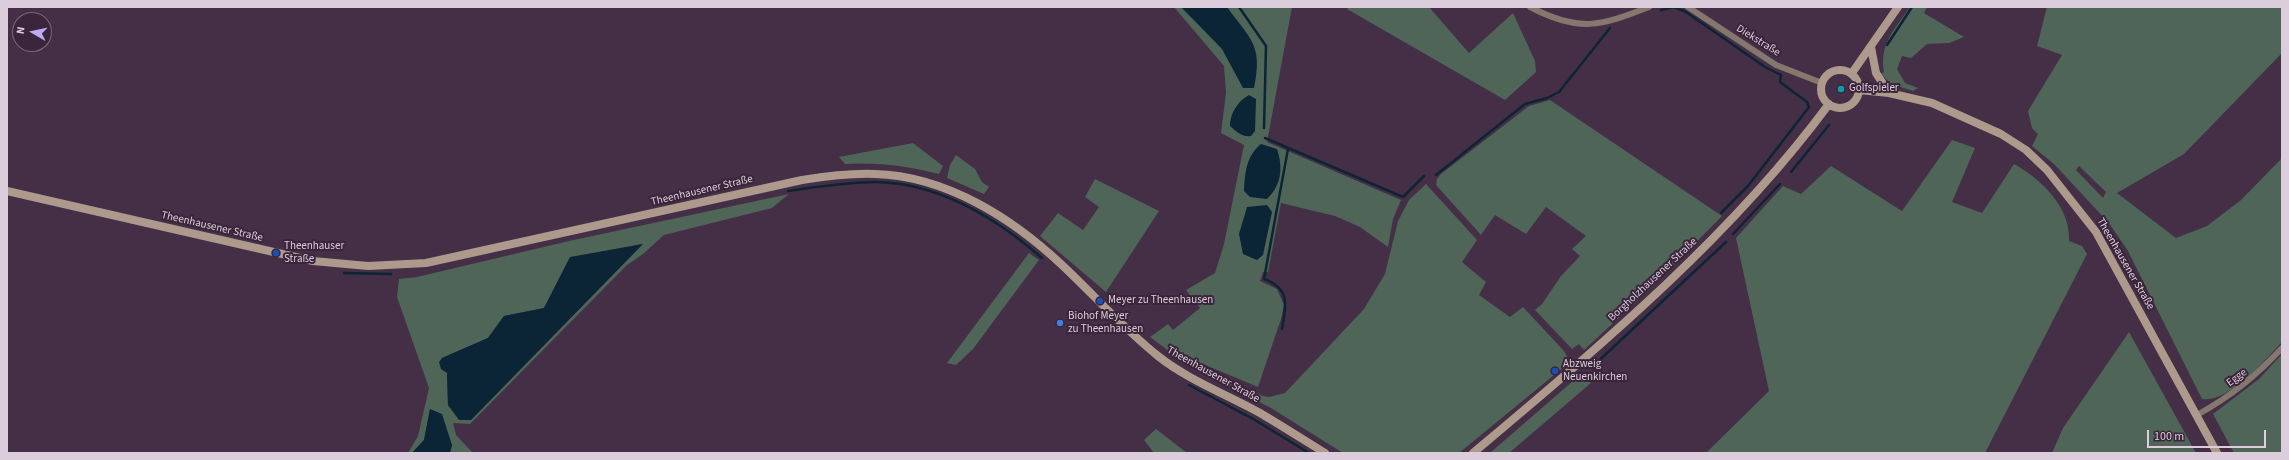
<!DOCTYPE html>
<meta charset="utf-8">
<style>
body{margin:0}
#map{position:relative;width:2289px;height:460px;overflow:hidden;background:#452f46;font-family:"Source Sans 3",sans-serif}
canvas{display:block}
.frame{position:absolute;inset:0;border:8px solid #dbcddb;pointer-events:none}
.north{position:absolute;left:12px;top:12px;width:40px;height:40px;box-sizing:border-box;background:#3b253b;border:1px solid #7b687b;border-radius:50%;rotate:279deg;font-size:11px;font-weight:700;line-height:16px;text-align:center;color:#dbcddb}
.north::after{content:'';display:block;margin:auto;width:14px;height:18px;background:#bda9f5;clip-path:polygon(50% 0,100% 100%,50% 72%,0 100%)}
.scale{position:absolute;left:2147px;top:430px;width:119px;height:18px;box-sizing:border-box;border:2px solid #dbcddb;border-top:0;padding-left:5px;font-size:12px;line-height:14px;white-space:nowrap;color:#dbcddb;-webkit-text-stroke:3px #3b253b;paint-order:stroke}
</style>
<div id="map">
<canvas width="2289" height="460"></canvas>
<div class="frame"></div>
<div class="north">N</div>
<div class="scale">100 m</div>
</div>
<script>
const ctx = document.querySelector('canvas').getContext('2d');
ctx.lineJoin = 'round';
function fill(path, color) { ctx.fillStyle = color; ctx.fill(path, 'evenodd'); }
function stroke(path, color, width, dash) { ctx.strokeStyle = color; ctx.lineWidth = width; ctx.lineCap = dash ? 'butt' : 'round'; ctx.setLineDash(dash || []); ctx.stroke(path); }
function label(font, color, halo, rows, align = 'center') {
  ctx.font = font + ' "Source Sans 3",sans-serif'; ctx.lineWidth = 4; ctx.setLineDash([]); ctx.textBaseline = 'middle'; ctx.strokeStyle = halo; ctx.fillStyle = color; for (const [text, x, y, turn = 0] of rows) {
    ctx.save(); ctx.translate(x, y); ctx.rotate((+turn || 0) * Math.PI / 180); ctx.textAlign = isNaN(turn) ? turn : align; if (halo) ctx.strokeText(text, 0, 0); ctx.fillText(text, 0, 0); ctx.restore();
  }
}
fill(new Path2D(`
 M1174,7H1292L1267,142L1401,200L1393,219L1388,247L1360,227L1335,216L1281,203L1268,272H1263L1260,281L1277,289L1284,305L1281,319L1258,387L1203,364L1190,367L1150,337L1168,324L1173,330L1200,308L1186,290L1215,273L1224,244L1244,145L1221,133L1226,93L1224,66Z
 M1349,7H1429L1469,53L1513,13L1535,61L1536,72L1505,100L1347,9Z
 M1910,7H1927L1924,13L1964,37L1949,43L1927,44L1911,58L1902,56L1897,69L1905,83L1918,88L1913,91L1891,84L1881,74L1884,72C1879,44 1895,29 1910,7Z
 M2047,7H2282V53L2184,154L2117,193L2176,238L2207,226L2241,200L2282,158V342C2265,360 2229,403 2202,399L2128,251L2111,226L2095,208L2054,164L2032,146L2038,134L2032,128L2028,111L2062,55L2037,46ZM2079,166L2106,192L2103,198L2076,170Z
 M1550,100L1722,216L1652,287L1584,350L1579,344L1572,349L1535,310L1542,304L1561,276L1580,256L1572,249L1586,236L1546,207L1526,234L1495,215L1481,235L1436,185L1437,179L1441,174L1529,106Z
 M1952,140L1975,148L1952,202L1982,213L2014,164C2041,179 2071,207 2069,241L2082,246L2087,254L1985,453H1706L1769,391L1736,238L1783,186L1801,194L1831,166L1902,211Z
 M913,143L943,166L939,174C907,166 878,162 845,164L839,157Z
 M956,155L975,169L982,182L989,187L984,194L947,178L950,165Z
 M1095,179L1159,211L1106,292L1040,236L1058,213L1083,230L1099,207L1085,197Z
 M1426,184L1477,240L1462,262L1486,282L1479,295L1510,317L1523,307L1564,351L1570,362L1459,453H1343L1271,408L1207,375L1208,373L1263,396L1269,397L1285,393L1364,309L1385,274L1398,221L1409,200Z
 M789,194L772,208L664,235L643,254L627,265L470,424L453,423L456,435L473,453H450L452,445L430,409L424,440L412,453H408L418,436L429,388L397,297L399,279L417,277L569,241ZM642,244L471,420L448,406L447,373L442,358L488,338L504,316L544,308L570,258Z
 M1029,253L1039,260L973,349L956,365L947,363Z
 M2129,332L2196,453H2052L2063,428Z
 M2282,354V453H2234L2213,414L2259,379Z
 M1581,374L1591,383L1509,453H1490Z
 M1156,429L1187,453H1154L1144,440Z`), '#4e6558');
fill(new Path2D(`
 M1181,7H1227C1251,40 1263,45 1254,88H1243L1222,49Z
 M1249,95L1256,99L1255,131L1251,136C1241,137 1237,132 1230,126C1230,113 1238,101 1249,95Z
 M1261,144L1277,149C1283,167 1282,185 1267,199L1250,197L1244,191C1245,173 1246,156 1261,144Z
 M1267,205L1272,212L1263,255L1257,260L1243,254L1239,234L1247,207Z
 M643,244L471,420H459L448,405L447,373L441,369L439,362L442,358L488,338L504,316L544,308L570,257Z
 M430,409L442,414L452,445L450,453H412L424,440Z`), '#0b2536');
stroke(new Path2D(`
 M1239,7L1266,46L1264,128
 M1661,10L1674,7L1686,12L1765,67L1781,75L1780,82L1807,102L1809,107L1748,186L1721,213
 M1887,45L1912,7
 M1265,138L1403,197L1424,176
 M1791,172L1829,125
 M1436,175L1525,104L1547,98L1559,92L1610,28
 M788,191C817,187 846,182 876,182C939,183 996,218 1042,258
 M1733,234L1780,184
 M344,273L391,274
 M1282,329C1286,305 1291,289 1264,279L1288,149
 M1592,367L1726,242
 M1189,385L1255,420L1309,453`), '#0b2536', 2.5);
stroke(new Path2D(`
 M1530,7C1580,33 1600,26 1649,7
 M1688,7L1776,65L1822,83
 M2197,415C2231,396 2255,377 2282,348`), '#83776e', 6);
stroke(new Path2D(`
 M1871,47L1876,73L1889,93
 M1821 89a19 19 0 1 1 38 0a19 19 0 1 1-38 0Z
 M1852,73L1898,7
 M1859,90L1889,93L1932,103L2001,134L2026,150L2047,170L2096,232L2217,453
 M7,191L313,261L368,266L426,263L802,180C827,176 850,173 875,174C946,176 1012,218 1062,265C1094,295 1124,329 1158,356C1188,380 1226,394 1260,413C1282,426 1304,440 1325,453
 M1473,453C1600,346 1730,238 1829,104`), '#ae9a8c', 8);
for (const [x, y, r, color] of [
 [1841,89,4,"#0f9aa8"],
 [276,253,4,"#1a4fb4"],
 [1100,301,4,"#1a4fb4"],
 [1060,323,4,"#3f7fe0"],
 [1555,371,4,"#1a4fb4"]
]) { const dot = new Path2D(); dot.arc(x, y, r, 0, 2 * Math.PI); ctx.fillStyle = color; ctx.fill(dot); stroke(dot, '#3b253b', 1.5); }
label('11px', '#dbcddb', '#3b253b', [
 ["Diekstraße",1758,41,32],
 ["Theenhausener Straße",702,191,-13],
 ["Theenhausener Straße",212,227,13],
 ["Theenhausener Straße",2125,264,60],
 ["Borgholzhausener Straße",1653,280,-43],
 ["Theenhausener Straße",1213,375,29],
 ["Egge",2237,378,-36]
]);
label('11px', '#dbcddb', '#3b253b', [
 ["Golfspieler",1849,89],
 ["Theenhauser",284,247],
 ["Straße",284,260],
 ["Meyer zu Theenhausen",1108,301],
 ["Biohof Meyer",1068,317],
 ["zu Theenhausen",1068,330],
 ["Abzweig",1563,365],
 ["Neuenkirchen",1563,378]
], 'left');
</script>
